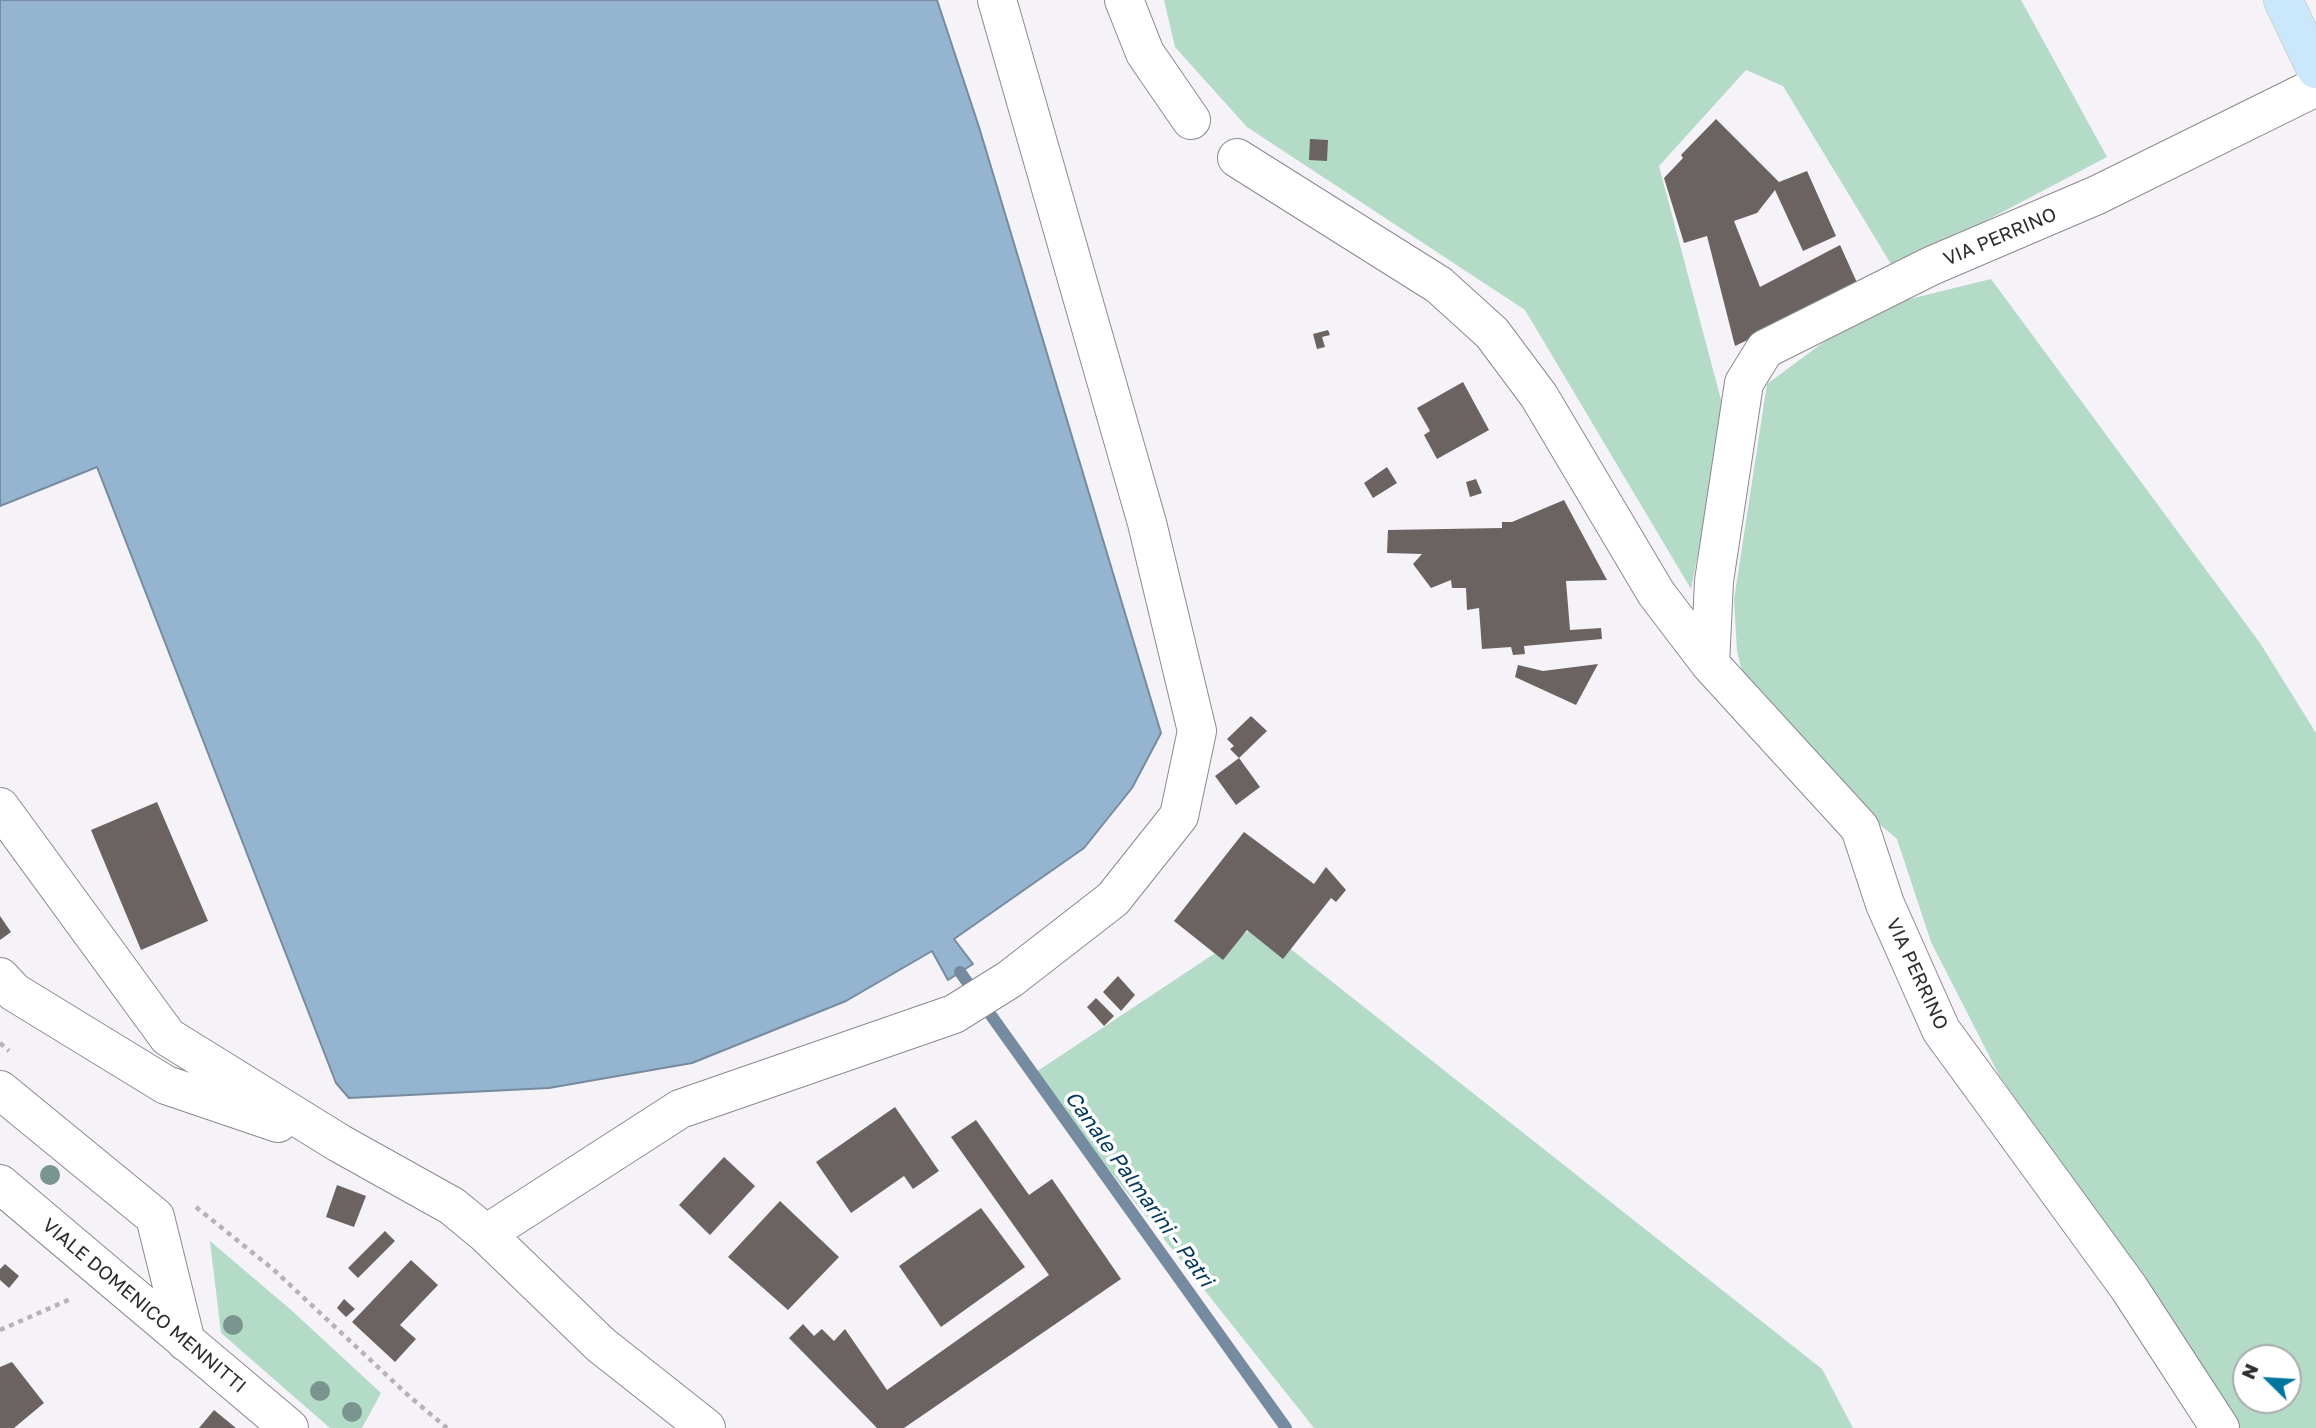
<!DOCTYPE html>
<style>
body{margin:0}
#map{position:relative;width:2316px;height:1428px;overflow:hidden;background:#f5f2f8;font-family:"Golos Text",sans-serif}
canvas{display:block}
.north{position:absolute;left:2232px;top:1344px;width:70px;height:70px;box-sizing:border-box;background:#fff;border:2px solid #ababac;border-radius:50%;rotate:294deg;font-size:19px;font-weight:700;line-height:28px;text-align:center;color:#2e2c2f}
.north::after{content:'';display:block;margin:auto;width:24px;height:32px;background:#00759f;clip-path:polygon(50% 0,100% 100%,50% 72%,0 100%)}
</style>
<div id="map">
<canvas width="2316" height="1428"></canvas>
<div class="north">N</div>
</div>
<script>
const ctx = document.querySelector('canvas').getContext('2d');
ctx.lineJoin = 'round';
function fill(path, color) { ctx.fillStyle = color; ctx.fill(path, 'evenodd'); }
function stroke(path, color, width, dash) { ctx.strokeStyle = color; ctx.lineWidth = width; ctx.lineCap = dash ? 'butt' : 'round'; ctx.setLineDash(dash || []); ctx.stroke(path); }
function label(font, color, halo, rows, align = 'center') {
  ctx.font = font + ' "Golos Text",sans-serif'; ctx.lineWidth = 7; ctx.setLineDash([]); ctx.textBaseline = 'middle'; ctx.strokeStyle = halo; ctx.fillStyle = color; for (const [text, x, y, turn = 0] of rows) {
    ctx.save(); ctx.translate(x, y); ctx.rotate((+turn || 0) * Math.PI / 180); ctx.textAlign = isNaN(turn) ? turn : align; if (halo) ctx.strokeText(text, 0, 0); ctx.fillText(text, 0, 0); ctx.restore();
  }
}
fill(new Path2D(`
 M1164,0H2021L2107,157L1894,269L1783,86L1746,70L1659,166L1725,415L1691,589L1525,310L1247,127L1175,47Z
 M1991,279L2260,643L2316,733V1428H2239L2183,1335L1999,1075L1931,942L1897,839L1833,785L1742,672L1737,651L1734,600L1767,384L1828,339L1906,300ZM2246,1358H2288V1400H2246Z
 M1259,924L1822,1369L1853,1428H1314L1033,1074Z
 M210,1241L290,1309L381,1393L362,1428H330L221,1333Z`), '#b4dac8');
const water = new Path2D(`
 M0,0H937L979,127L1161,733L1132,788L1084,848L954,939L973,964L948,980L932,951L846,1001L692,1063L549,1088L349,1098L336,1083L97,467L0,506Z`);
fill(water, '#95b4cf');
stroke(water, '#768b9f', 2);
stroke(new Path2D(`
 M960,972L1286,1428`), '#768b9f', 12);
fill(new Path2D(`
 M1716,119L1779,182L1807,171L1836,236L1803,251L1775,190L1757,213L1734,221L1760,287L1840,245L1859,287L1735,346L1707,236L1684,243L1664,178L1683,158L1681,155Z
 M1310,139L1328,140L1327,161L1309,160Z
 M1328,330L1330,335L1322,337L1325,347L1317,349L1313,334Z
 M1463,382L1489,430L1437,459L1424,435L1430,431L1417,408Z
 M1387,467L1397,483L1373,498L1364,483Z
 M1476,479L1482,493L1470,497L1466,482Z
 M1564,500L1607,580L1566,581L1570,630L1601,628L1602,639L1524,646L1525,654L1513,655L1511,647L1482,649L1479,608L1467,610L1466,588H1452L1451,580L1431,588L1413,564L1422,554L1387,553L1388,530L1502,528V522H1512Z
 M1598,664L1576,705L1515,677L1518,665L1543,671Z
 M1251,716L1267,731L1239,758L1230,749L1234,746L1227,739Z
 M1239,758L1260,787L1236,805L1215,776Z
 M157,802L208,921L141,950L91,830Z
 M1244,832L1314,884L1326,867L1346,890L1336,902L1331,898L1283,959L1247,930L1223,960L1174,921Z
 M0,916L11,932L0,940Z
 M1118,976L1135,995L1121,1011L1103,992Z
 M1096,998L1114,1016L1104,1026L1087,1007Z
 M895,1107L939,1171L913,1189L904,1176L851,1213L816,1162Z
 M976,1120L1029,1195L1052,1179L1121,1279L904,1428H877L789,1338L803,1324L814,1336L822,1329L834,1341L845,1329L887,1390L1049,1275L951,1137Z
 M724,1157L755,1186L710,1235L679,1205Z
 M337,1185L366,1196L354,1227L326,1217Z
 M780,1201L839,1257L788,1310L728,1257Z
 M981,1208L1025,1267L941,1327L899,1266Z
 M385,1231L395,1241L358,1278L348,1268Z
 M411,1260L438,1285L400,1325L416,1339L395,1362L352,1322Z
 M5,1264L19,1276L9,1288L0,1280V1269Z
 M344,1299L355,1309L346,1317L337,1308Z
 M12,1362L44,1403L14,1428H0V1367Z
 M214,1410L236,1428H199Z`), '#6a6361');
const minor = new Path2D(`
 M1124,0L1145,53L1191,120
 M1237,158L1439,285L1492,333L1539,396L1656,593L1710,664
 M0,807L168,1037L339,1143L452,1206L486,1234L601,1345L706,1428
 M0,977L14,992L166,1085L278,1123
 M0,1090L155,1217L186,1342
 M0,1184L289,1428
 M486,1234L680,1109L954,1014L1010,979L1113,899L1179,816L1197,731L1147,523L997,0
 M2220,1428L2129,1288L1941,1030L1885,904L1860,828L1710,664L1714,581L1744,383L1765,349L1931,266L2097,195L2316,87`);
const major = new Path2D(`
 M2283,0L2316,69`);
stroke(minor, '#8d898f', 40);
stroke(major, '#d1d1d1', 40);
stroke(new Path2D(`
 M0,1043L9,1051
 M196,1207L274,1270L410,1397L447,1428
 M0,1330L73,1298`), '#b6b3b8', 4.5, [5, 5]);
stroke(minor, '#fff', 38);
stroke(major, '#cbe7fc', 38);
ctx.fillStyle = '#7a958d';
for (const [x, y] of [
 [50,1175],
 [233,1325],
 [320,1391],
 [352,1412]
]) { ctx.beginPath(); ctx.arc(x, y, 10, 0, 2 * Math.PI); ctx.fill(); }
label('19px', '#2e2c2f', '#fff', [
 ["VIA PERRINO",2000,237,-23],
 ["VIA PERRINO",1917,974,65],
 ["VIALE DOMENICO MENNITTI",144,1306,40]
]);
label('italic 21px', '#04395d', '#fff', [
 ["Canale Palmarini - Patri",1139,1189,54]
]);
</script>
